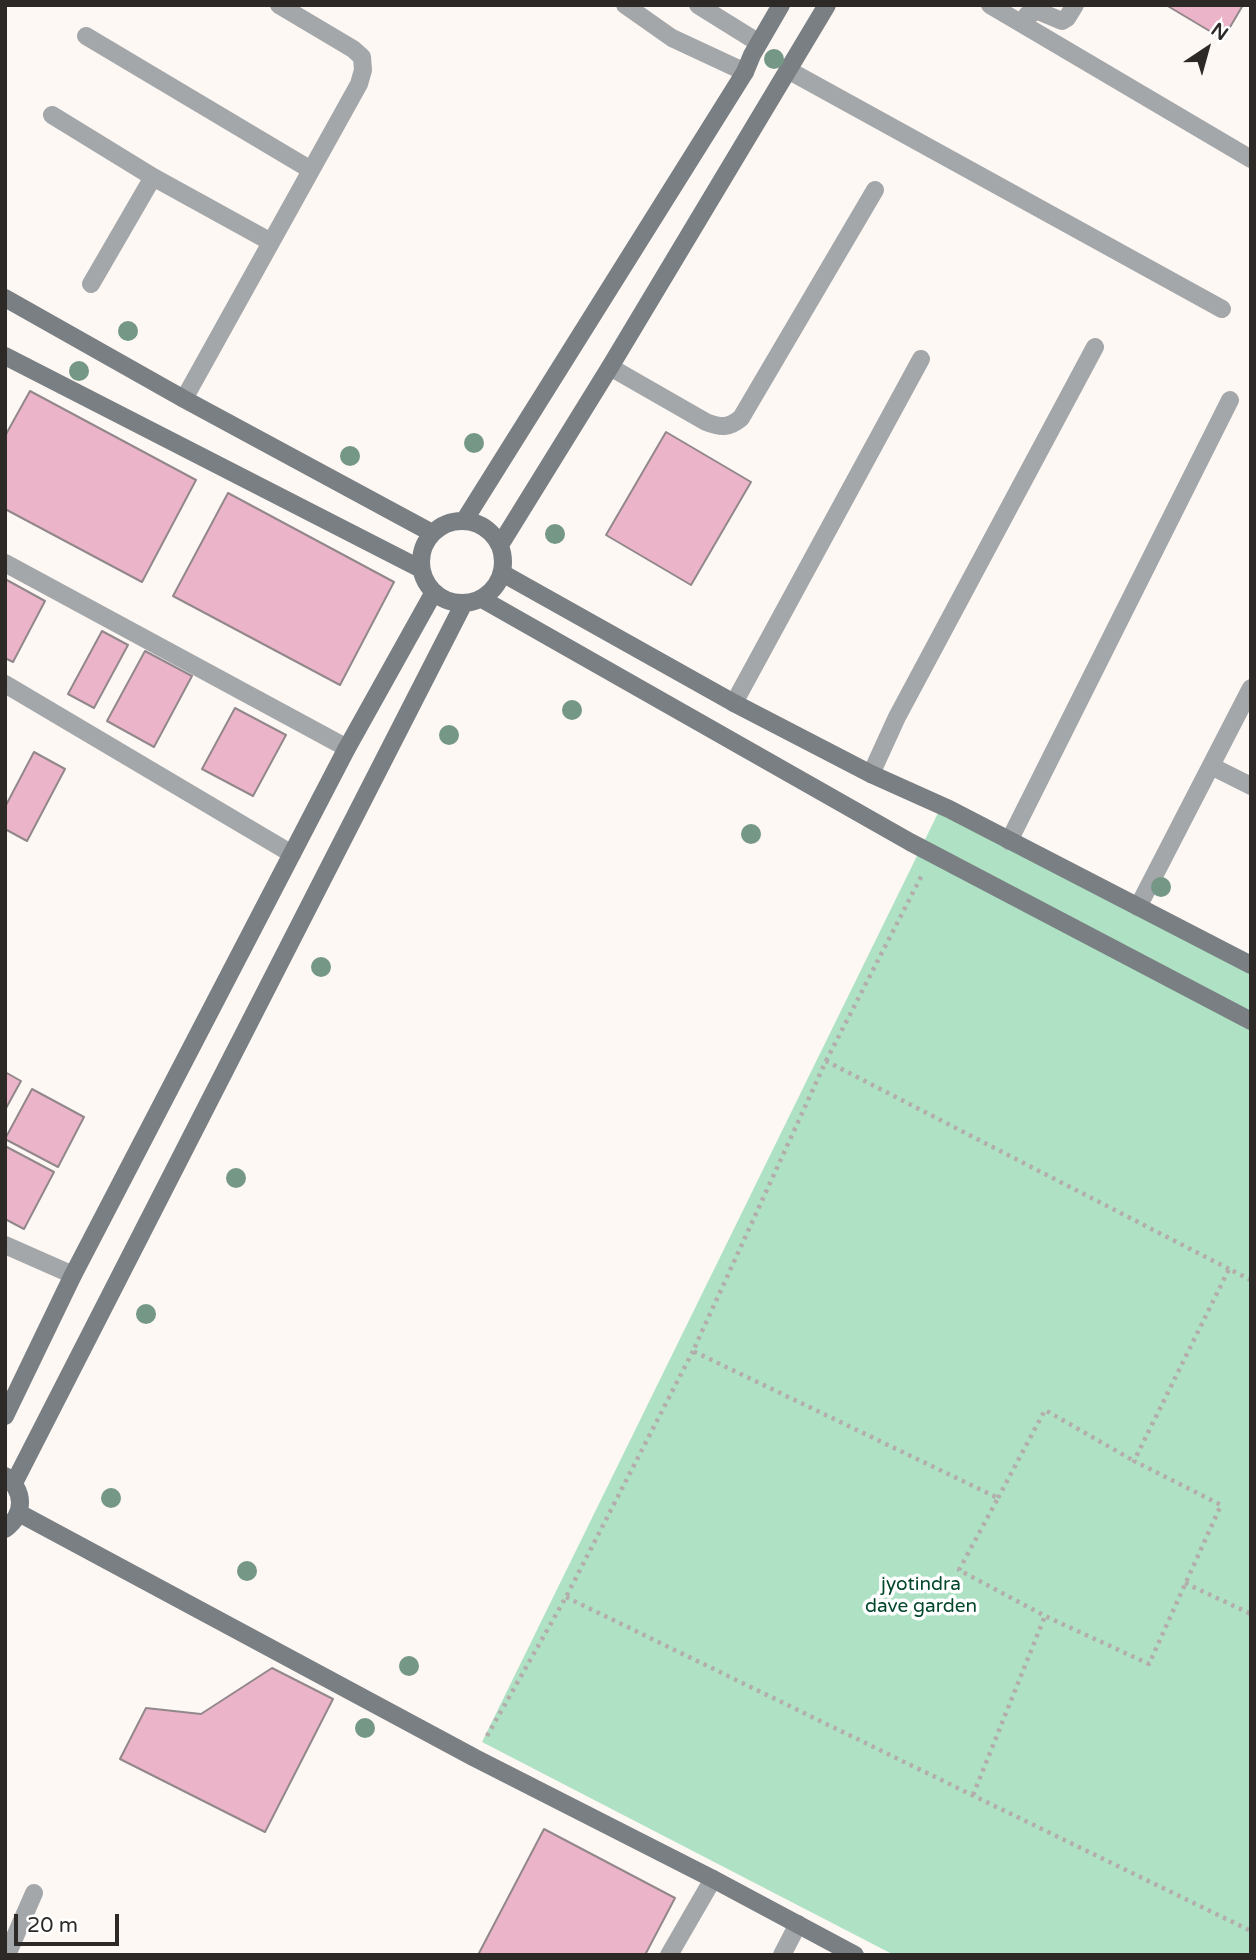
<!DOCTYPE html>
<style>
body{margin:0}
#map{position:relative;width:1256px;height:1960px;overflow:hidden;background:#fef8f5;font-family:"Varela Round",sans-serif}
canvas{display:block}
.frame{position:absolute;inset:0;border:7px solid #2d2927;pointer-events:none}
.north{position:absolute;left:1172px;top:14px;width:70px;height:70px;-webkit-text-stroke:5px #fff;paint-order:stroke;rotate:36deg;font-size:19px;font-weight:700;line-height:28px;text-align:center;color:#2d2927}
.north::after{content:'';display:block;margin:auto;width:24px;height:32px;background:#2d2927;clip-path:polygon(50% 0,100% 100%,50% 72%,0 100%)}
.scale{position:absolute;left:14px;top:1914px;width:105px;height:32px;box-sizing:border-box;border:4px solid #2d2927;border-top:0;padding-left:9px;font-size:21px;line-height:24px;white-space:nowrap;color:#2d2927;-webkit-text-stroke:5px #fff;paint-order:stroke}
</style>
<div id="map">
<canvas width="1256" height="1960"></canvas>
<div class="frame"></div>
<div class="north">N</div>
<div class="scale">20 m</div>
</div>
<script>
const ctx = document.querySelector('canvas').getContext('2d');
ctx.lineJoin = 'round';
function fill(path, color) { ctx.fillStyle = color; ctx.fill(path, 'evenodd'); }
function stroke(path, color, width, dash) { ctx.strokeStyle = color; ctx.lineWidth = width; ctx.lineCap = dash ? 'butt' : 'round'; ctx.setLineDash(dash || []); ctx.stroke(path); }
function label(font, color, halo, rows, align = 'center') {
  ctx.font = font + ' "Varela Round",sans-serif'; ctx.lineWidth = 7; ctx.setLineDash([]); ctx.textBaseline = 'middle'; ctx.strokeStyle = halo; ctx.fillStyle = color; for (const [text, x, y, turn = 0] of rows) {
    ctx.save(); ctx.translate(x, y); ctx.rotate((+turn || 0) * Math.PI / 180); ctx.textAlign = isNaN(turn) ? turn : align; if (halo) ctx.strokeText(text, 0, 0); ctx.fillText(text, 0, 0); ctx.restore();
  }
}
fill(new Path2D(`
 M940,809L1251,970V1955H894L482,1742Z`), '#afe2c4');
const building = new Path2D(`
 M1166,5H1243L1223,39Z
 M30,391L196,480L142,582L5,509V436Z
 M666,432L751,482L691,585L606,535Z
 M228,493L394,582L340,685L173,596Z
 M5,579L45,601L13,662L5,658Z
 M102,631L128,645L94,708L68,694Z
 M145,651L192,676L154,747L107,721Z
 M235,708L286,735L253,796L202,769Z
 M34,752L65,769L27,841L5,829V807Z
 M5,1072L21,1081L5,1110Z
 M32,1089L84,1117L58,1167L5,1139Z
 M5,1146L54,1172L24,1229L5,1219Z
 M272,1668L333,1699L265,1832L120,1759L146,1708L201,1714Z
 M544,1829L675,1898L645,1955H478Z`);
fill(building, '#ecb4c9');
stroke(building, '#92888c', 2);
stroke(new Path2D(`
 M826,1061L922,875
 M1229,1269L826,1061L693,1351L998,1498L959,1570L1045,1616L1149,1664L1221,1505L1134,1461L1229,1269L1251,1280
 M998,1498L1045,1410L1134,1461
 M1185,1583L1251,1614
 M566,1597L1251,1931
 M487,1736L566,1597L693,1351
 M973,1795L1045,1616`), '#b3adab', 4.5, [3.5, 5]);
stroke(new Path2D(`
 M698,5L759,43
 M86,36L311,170
 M52,115L153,177L271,242
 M91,284L153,177
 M184,399L359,84L363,70L362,57L353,49L279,5
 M1211,766L1251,786
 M871,774L897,717L1095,347
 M1138,907L1251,688
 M782,1955L798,1924`), '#a3a7a9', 18);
stroke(new Path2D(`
 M625,5L672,38L745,72
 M990,5L1251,159
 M1022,24L1027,15L1038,11L1062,21L1067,18L1075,5
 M788,70L1222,309
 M610,367L706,422C721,428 729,428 741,418L875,190
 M5,563L347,748
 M5,684L292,854
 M734,703L921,359
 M1009,841L1230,400
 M5,1245L73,1275
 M7,1955L34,1893
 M669,1955L713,1879`), '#a3a7a9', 18);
stroke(new Path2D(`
 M5,298L184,399L432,533
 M5,356L421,569
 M421 562a41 41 0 1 1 82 0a41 41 0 1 1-82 0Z
 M464,521L745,72L752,55L781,5
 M500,545L610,367L827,5
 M502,573L734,703L871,774L949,809L1251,965
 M482,599L910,842L1251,1021
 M5,1416L73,1275L347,748L434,592
 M5,1476C25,1491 25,1514 5,1529
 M14,1483L464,603
 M19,1513L475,1758L713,1879L855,1955`), '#797f82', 18);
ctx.fillStyle = '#749786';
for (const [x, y] of [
 [774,59],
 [128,331],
 [79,371],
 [474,443],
 [350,456],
 [555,534],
 [572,710],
 [449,735],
 [751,834],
 [1161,887],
 [321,967],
 [236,1178],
 [146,1314],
 [111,1498],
 [247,1571],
 [409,1666],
 [365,1728]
]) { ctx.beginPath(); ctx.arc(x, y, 10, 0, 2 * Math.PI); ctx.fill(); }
label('19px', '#03482c', '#fff', [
 ["jyotindra",921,1585],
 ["dave garden",921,1607]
]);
</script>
